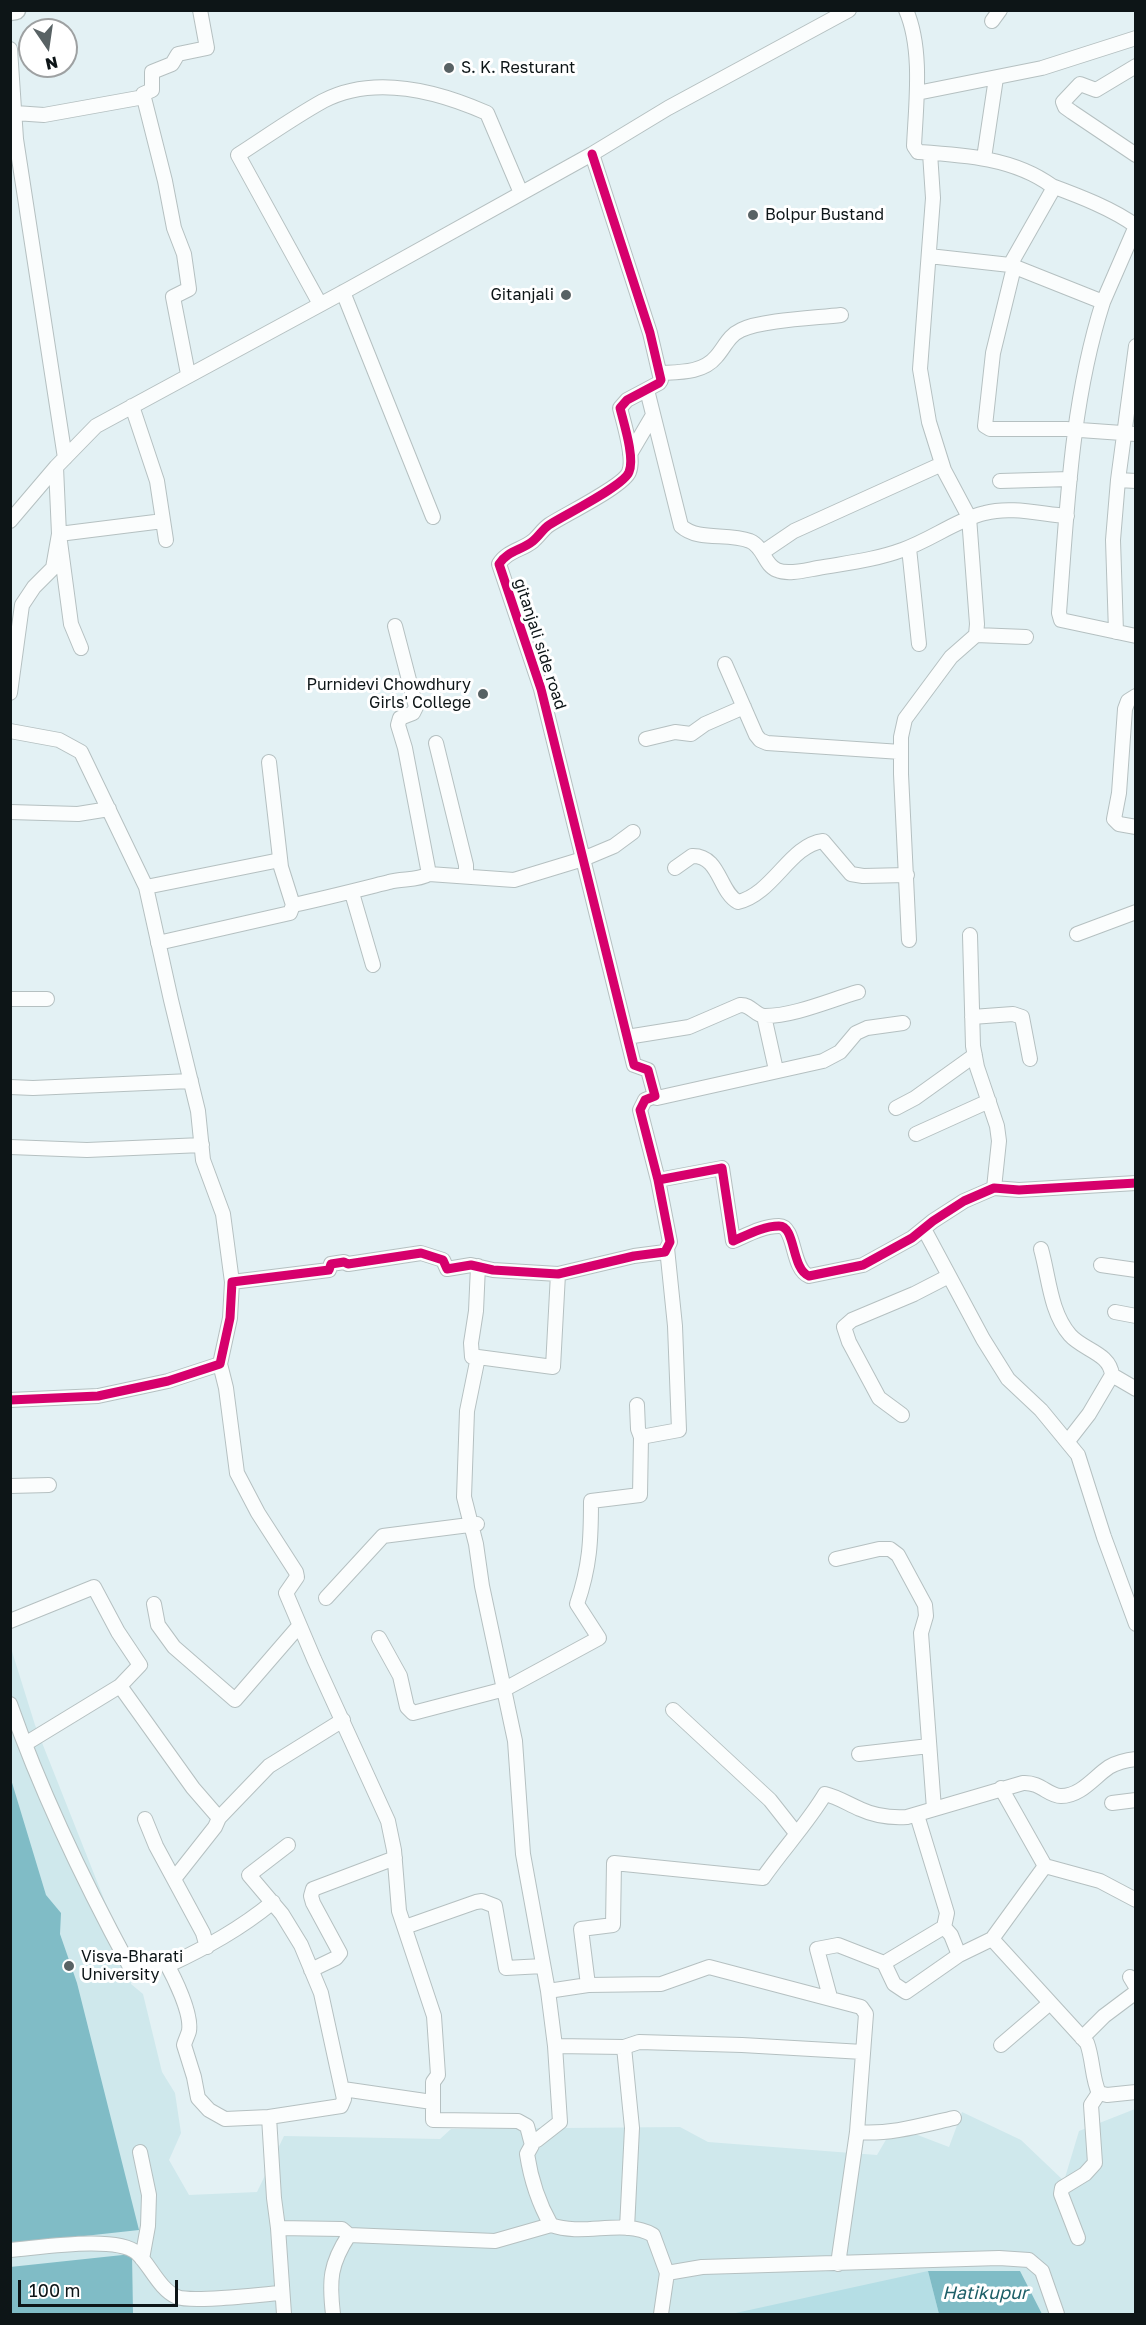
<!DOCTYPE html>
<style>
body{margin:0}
#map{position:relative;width:1146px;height:2325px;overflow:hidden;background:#e3f1f4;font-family:"Golos Text",sans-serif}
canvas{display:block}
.frame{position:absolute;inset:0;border:12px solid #0d1517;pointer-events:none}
.north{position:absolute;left:18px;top:18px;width:60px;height:60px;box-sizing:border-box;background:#fff;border:2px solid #9ea1a2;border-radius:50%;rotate:167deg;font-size:16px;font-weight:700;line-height:24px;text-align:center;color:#0d1517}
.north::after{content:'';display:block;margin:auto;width:21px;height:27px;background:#586264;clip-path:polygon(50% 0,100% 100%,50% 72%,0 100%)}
.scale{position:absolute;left:18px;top:2280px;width:160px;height:27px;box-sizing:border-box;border:3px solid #0d1517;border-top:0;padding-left:8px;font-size:18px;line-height:21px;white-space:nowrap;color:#0d1517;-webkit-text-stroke:4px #fff;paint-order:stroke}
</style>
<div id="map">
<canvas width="1146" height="2325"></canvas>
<div class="frame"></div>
<div class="north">N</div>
<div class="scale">100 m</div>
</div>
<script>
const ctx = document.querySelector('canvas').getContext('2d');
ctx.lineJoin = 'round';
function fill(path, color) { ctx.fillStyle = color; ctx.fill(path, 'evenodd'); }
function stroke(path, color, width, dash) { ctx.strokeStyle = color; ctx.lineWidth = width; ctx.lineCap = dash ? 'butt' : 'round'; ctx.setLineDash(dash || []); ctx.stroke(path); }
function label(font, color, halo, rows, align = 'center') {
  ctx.font = font + ' "Golos Text",sans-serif'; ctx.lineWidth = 6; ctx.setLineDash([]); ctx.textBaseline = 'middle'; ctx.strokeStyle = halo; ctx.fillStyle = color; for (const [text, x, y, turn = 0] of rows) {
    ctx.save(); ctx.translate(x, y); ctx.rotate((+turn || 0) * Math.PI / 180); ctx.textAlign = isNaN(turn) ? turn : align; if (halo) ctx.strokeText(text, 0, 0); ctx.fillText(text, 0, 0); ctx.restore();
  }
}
fill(new Path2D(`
 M10,1645L35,1725L123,1947L131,1984L143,1994L162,2072L175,2093L181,2133L169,2160L189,2195L257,2192L284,2136L440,2139L451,2129L680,2127L708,2142L877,2155L894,2126L949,2147L962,2112L1021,2140L1064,2181L1079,2131L1135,2109V2314H11Z`), '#cfe8ec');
fill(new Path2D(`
 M928,2271L939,2314H731Z`), '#b5dee5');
fill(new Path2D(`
 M10,1776L46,1895L61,1913L60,1934L77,1983L139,2230L11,2244Z
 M132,2254L133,2313L11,2314L10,2267Z
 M928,2271H1020L1042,2314H939Z`), '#80bcc6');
const minor = new Path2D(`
 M906,10C923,49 916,104 914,146L918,152C964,155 1014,158 1052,186V191L1010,265L1103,302C1071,402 1067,509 1059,613L1061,620L1136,636
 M992,21L1000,10
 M10,49L16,139L65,458
 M1136,66L1096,90L1080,84L1063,102L1065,107L1072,112L1136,155
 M917,93L1042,68L1136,38
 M15,113L44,115L144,97
 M592,154L650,333L661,380L659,383L627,400L620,408C624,424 635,458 629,472C624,486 564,515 549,525C543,529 539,536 533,541C522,550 507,551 499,564L541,689L634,1065L648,1070L655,1096L645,1100L640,1110L658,1180
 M984,158L996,78
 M1052,186C1079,196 1113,209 1136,226
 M929,256L1010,265
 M1014,267L993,353L985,426L990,429H1066L1136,434
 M343,292L433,517
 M1103,302L1136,226
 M320,304L238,155C266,137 294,117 323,101C375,74 437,91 487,113L521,193
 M661,373C679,372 703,373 716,357C725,347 728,336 741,330C762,320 815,318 841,315
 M188,374L173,297L189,289L184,254L174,228L165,181L143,94L152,90V72L172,64L178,54L207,48L200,10
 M647,390L681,526C699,542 727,532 750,541C764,547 764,565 777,570C788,575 806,570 818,568C846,563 875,560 902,550C931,540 956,520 985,513C1010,506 1041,514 1067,516
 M132,406L157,481L166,540
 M630,454L653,415
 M1118,480L1136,481
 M1000,481L1070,479
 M10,521L56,467L96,426L349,289L592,154L668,108L849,10
 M909,548L919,644
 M763,552L794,531L942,464
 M395,626L416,707L413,713L400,718L398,725L405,748L429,874
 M1116,632L1113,540L1118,480L1136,346
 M976,635L1026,637
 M81,648L71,624L59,534L163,521
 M725,664L756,735L760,740L767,743L901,752
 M10,693L22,605L34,587L53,568L59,534L56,467
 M1136,696L1128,701L1125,709L1119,793L1114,819L1119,824L1136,827
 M10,731L59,740L81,752L146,887L171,1000L198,1111L203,1160L223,1214L232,1282
 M646,739L675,732L691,734L705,724L744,707
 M436,743L466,865V875
 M269,762L281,867L293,905C326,898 357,890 389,882C402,878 417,881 429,874L514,880L583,859L614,846L633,832
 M10,812L78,814L109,809
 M675,868L692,856C720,855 719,892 738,902C773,894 790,845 823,841L851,874L863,876L907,875
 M146,887L280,860
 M352,893L373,965
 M1077,934L1136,912
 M970,935L973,1046L977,1067L997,1126L999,1141L994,1188
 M909,940L901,774V737L905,719L951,657L976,635L977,624L969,517L944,470L929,422L920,369L933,198L930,153
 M158,943L290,913L293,905
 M10,999H47
 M764,1016L776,1070
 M972,1017L1013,1014L1022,1017L1030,1059
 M627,1037L689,1027L740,1005C751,1004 755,1016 765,1016C794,1016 830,1000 858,992
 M10,1087L33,1088L191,1081
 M655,1096L657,1098L823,1061L840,1052L856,1033L867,1028L903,1023
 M896,1108L915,1098L975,1055
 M916,1134L989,1101
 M10,1147L87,1150L202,1145
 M924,1229L983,1339L1008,1379L1041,1410L1078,1455L1104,1537L1136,1624
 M1041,1249C1049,1277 1050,1312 1070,1335C1083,1350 1110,1353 1112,1375L1089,1414L1068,1441
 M1101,1265L1136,1270
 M1115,1312L1136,1316
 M478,1357H472L471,1343L476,1311L478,1266
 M220,1364L226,1388L237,1473L258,1513L296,1572L297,1577L286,1593L314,1659L388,1821L394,1850L399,1911L434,2016L438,2075L433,2082V2120L518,2121L527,2126L532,2145L527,2154C531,2180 538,2202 551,2225C584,2237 623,2218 653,2235L667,2273
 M1112,1375L1136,1389
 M10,1400L98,1396L168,1381L220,1364L230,1318L232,1282L329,1270L331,1264L344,1262L348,1264L421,1253L443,1260L447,1269L471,1265L493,1270L558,1274L634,1256L665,1252L670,1242L658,1180L722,1168L733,1241C747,1235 763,1226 779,1226C796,1226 791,1269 809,1276L863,1265L912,1238L933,1221L964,1201L994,1188L1019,1190L1136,1183
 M637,1405L638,1429L641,1437
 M902,1415L879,1398L849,1342L844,1327L852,1320L914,1294L949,1276
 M10,1486L49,1485
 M836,1559L879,1549H890L898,1555L925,1605L926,1616L921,1633L934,1809
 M326,1598L383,1536L477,1524
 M154,1604L158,1625L174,1647L235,1700L299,1626
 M10,1621L94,1587L118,1632L140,1665L120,1686L25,1744
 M379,1638L400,1676L407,1707L413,1713L505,1689L599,1638L577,1604C590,1566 591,1540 591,1501L640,1495L641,1437L679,1430L675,1326L667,1248
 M120,1686L193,1788L219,1818
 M10,1704C42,1795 84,1882 130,1967H141L165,1961C174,1977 192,2013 189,2031C188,2035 185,2041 184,2045L194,2077L198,2098L209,2110L225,2119L269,2117L274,2198L278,2228L342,2229L349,2235C330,2264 329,2280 333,2314
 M673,1710L770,1800L796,1833
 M859,1754L929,1746
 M1001,1788L1045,1866L1100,1881L1136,1900
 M1112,1803L1136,1800
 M145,1819L156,1846L203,1933L207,1947
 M174,1879L215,1827L219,1818L269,1766L343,1720
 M405,1927L476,1902L482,1901L495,1906L506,1968L543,1966
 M944,1927L951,1935L959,1955
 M992,1939L1087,2043C1093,2059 1092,2079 1099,2093L1107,2095L1136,2092
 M165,1961L169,1965C207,1947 240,1929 273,1902
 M884,1963L944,1927L947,1913L917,1815
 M311,1970L336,1958L340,1953L313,1903L311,1896L313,1889L395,1858
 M1130,1977L1136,1987
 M588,1985L661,1984L709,1967L861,2007L866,2014L857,2132L838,2264
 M548,1991L588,1985L581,1929L613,1925L614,1863L763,1878C783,1849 807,1824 825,1794C838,1797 848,1804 860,1809C875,1816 891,1818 907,1817L1023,1783C1041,1782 1048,1796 1061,1796C1081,1796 1094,1777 1109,1767C1116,1763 1127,1760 1136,1759
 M830,1997L817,1949L838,1945L884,1963L894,1984L906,1992L959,1955L992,1939L1045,1866
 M1082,2038L1104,2016L1136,1992
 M1001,2045L1050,2003
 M555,2046L624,2047L639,2042L742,2045L863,2052
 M624,2047L632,2128L627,2228
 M343,2089L432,2102
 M269,2117L341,2106L344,2099L321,1993L301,1945L282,1914L249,1875L288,1845
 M857,2132C889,2135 923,2125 954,2118
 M531,2141L537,2140L560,2122L555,2046L548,1991L523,1854L515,1741L482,1586L476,1544L464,1497L467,1411L478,1357L553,1367L558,1274
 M140,2152L149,2195L148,2226L142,2259
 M278,2228L284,2314
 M349,2235L495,2241L551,2225
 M1078,2238L1061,2194L1062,2188L1085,2174L1095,2163L1091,2105L1099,2093
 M10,2250C38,2248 116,2235 137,2253C150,2265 159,2289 177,2297C193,2303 262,2294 282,2293
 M661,2314L667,2273L702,2267L999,2258L1029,2260L1042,2271L1057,2314`);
const major = new Path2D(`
 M10,11L16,10`);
stroke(minor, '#b5c0c1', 16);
stroke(major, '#b5c0c1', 21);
stroke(minor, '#fbfdfd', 14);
stroke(major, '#fbfdfd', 18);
stroke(new Path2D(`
 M592,154L650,333L661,380L659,383L627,400L620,408C624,424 635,458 629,472C624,486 564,515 549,525C543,529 539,536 533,541C522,550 507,551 499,564L541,689L634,1065L648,1070L655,1096L645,1100L640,1110L658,1180
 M10,1400L98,1396L168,1381L220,1364L230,1318L232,1282L329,1270L331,1264L344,1262L348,1264L421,1253L443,1260L447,1269L471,1265L493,1270L558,1274L634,1256L665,1252L670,1242L658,1180L722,1168L733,1241C747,1235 763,1226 779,1226C796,1226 791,1269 809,1276L863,1265L912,1238L933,1221L964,1201L994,1188L1019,1190L1136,1183`), '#d6006c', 9);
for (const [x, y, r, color] of [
 [449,68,6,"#586264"],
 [753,215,6,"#586264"],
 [566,295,6,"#586264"],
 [483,694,6,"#586264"],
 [69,1966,6,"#586264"]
]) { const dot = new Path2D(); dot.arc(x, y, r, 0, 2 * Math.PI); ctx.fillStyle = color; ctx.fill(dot); stroke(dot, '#fff', 2); }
label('16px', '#0d1517', '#fff', [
 ["S. K. Resturant",461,68],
 ["Bolpur Bustand",765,215],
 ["Gitanjali",554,295,"right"],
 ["Purnidevi Chowdhury",471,685,"right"],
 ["Girls' College",471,703,"right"],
 ["Visva-Bharati",81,1957],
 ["University",81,1975]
], 'left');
label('16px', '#0d1517', '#fff', [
 ["gitanjali side road",540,644,72]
]);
label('italic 18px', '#1d5f68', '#fff', [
 ["Hatikupur",985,2293]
]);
</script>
